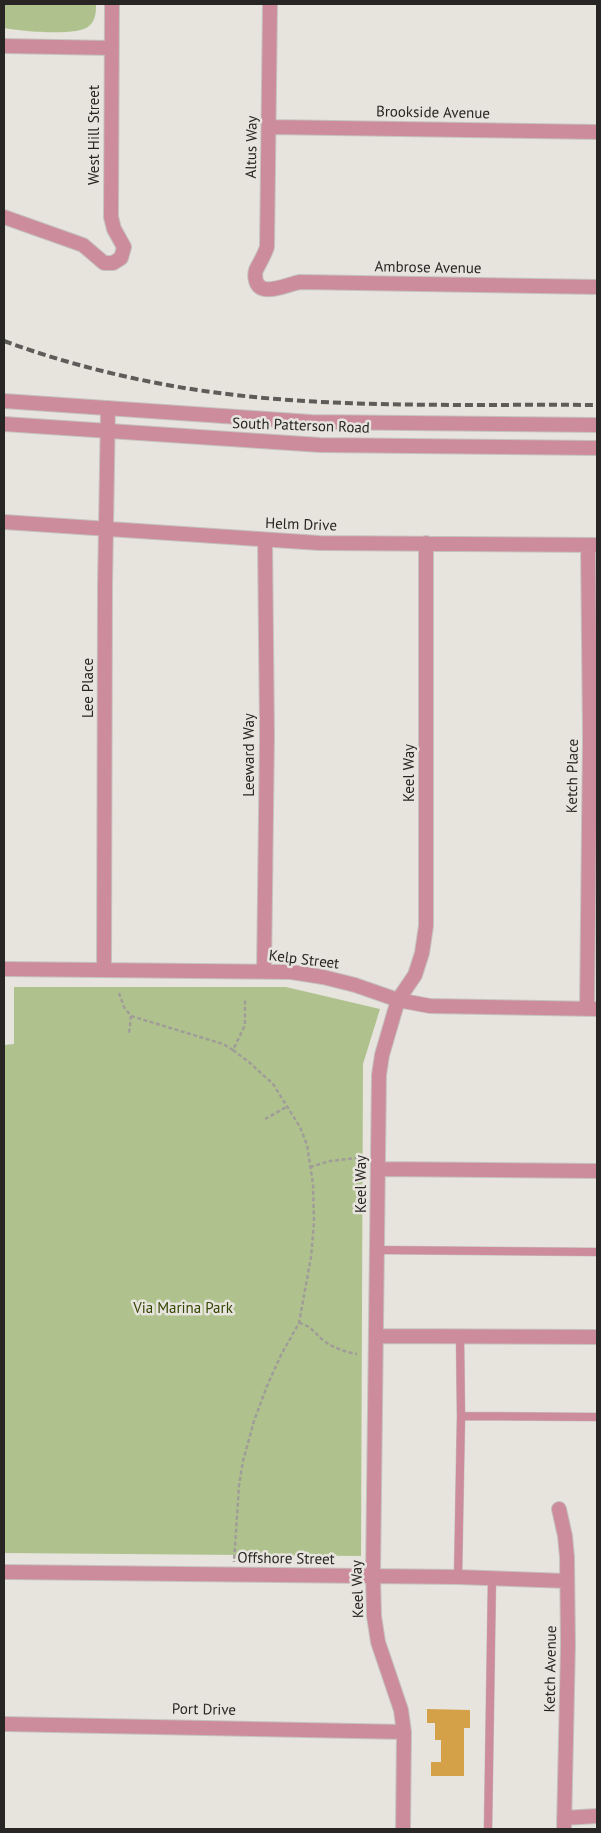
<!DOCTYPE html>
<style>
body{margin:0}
#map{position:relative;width:601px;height:1833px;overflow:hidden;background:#e7e4de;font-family:"PT Sans",sans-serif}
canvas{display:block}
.frame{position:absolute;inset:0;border:5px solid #282624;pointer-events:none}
</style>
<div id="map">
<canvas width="601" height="1833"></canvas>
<div class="frame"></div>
</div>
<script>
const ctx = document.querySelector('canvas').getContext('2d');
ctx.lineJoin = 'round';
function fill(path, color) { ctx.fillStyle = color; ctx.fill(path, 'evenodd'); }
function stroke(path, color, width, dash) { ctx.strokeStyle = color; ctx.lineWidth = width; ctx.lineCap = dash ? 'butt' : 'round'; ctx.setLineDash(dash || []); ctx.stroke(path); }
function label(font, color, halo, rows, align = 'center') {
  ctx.font = font + ' "PT Sans",sans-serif'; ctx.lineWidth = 5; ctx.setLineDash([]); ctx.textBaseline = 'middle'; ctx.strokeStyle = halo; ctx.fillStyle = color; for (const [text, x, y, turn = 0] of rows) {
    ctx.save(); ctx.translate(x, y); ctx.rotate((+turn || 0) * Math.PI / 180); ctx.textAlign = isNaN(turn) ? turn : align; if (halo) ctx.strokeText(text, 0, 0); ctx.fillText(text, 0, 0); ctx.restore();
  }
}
fill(new Path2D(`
 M4,4H96C96,12 96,20 89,26C78,37 20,31 4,28Z
 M14,987H286L380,1009L363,1064L361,1556L4,1553V1045L14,1044Z`), '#afc28e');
fill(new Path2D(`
 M427,1709L470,1710V1728H464V1776H431V1762H441V1740H435V1723H427Z`), '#d4a149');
const service = new Path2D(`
 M378,1250L597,1252
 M461,1416L597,1417
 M458,1577L461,1416L460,1336
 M488,1829L492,1578`);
const minor = new Path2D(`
 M270,4L267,247C264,256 260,262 256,270C255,273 255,277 256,281C261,298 288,284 300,282L597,287
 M4,46L111,48
 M269,127L597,132
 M4,217L83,245L104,263H113L121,258L124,247L114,229L111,217L112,4
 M4,522L319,543L597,545
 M4,969L291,972L323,977L355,985L398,1000L430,1006L597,1009
 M104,969L105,585L108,408
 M264,971L267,735L265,540
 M587,1009L590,737L588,545
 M379,1169L597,1171
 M377,1336L597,1337
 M559,1509L565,1536L567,1557L568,1645L564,1829
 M4,1572L458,1577L567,1581
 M4,1724L404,1732
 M564,1818L597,1816
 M403,1829L404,1732L401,1710L378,1642L374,1616L373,1576L379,1075L382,1055L398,1000L415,975L422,953L426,926V543`);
const tertiary = new Path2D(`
 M4,401L311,422L597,425
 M4,424L320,445L597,448`);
stroke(service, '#c5c2bd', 9);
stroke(minor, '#c5c2bd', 16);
stroke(tertiary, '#c5c2bd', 16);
stroke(new Path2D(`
 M119,993L124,1007L131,1016L129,1034
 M131,1016L223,1044L233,1050L245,1025V1000
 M233,1050L250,1063L273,1084L300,1127L307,1145L313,1184L314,1223L311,1257L299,1323L281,1355L267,1386L254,1421L243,1461L239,1485L234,1562
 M265,1119L288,1106
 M310,1167L330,1161L357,1158
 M299,1323C312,1326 314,1333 324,1341C334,1348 345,1352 357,1354`), '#a09d98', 2.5, [4, 2.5]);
stroke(service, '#cd8c9c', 8);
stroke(minor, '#cd8c9c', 14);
stroke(tertiary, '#cd8c9c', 14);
stroke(new Path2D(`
 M4,341C83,370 170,389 254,397C368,408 483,404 597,405`), '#5e5c59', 4, [8, 4]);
label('15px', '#282624', '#e7e4de', [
 ["Brookside Avenue",433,113,1],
 ["West Hill Street",95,135,-90],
 ["Altus Way",252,147,-89],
 ["Ambrose Avenue",428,268,1],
 ["South Patterson Road",301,426,2],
 ["Helm Drive",301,525,2],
 ["Lee Place",89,688,-90],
 ["Leeward Way",250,755,-90],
 ["Keel Way",410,773,-90],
 ["Ketch Place",573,776,-89],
 ["Kelp Street",304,960,7],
 ["Keel Way",362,1184,-90],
 ["Offshore Street",286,1559,1],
 ["Keel Way",358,1589,-92],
 ["Ketch Avenue",551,1669,-89],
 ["Port Drive",204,1710,1]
]);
label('15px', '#344500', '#e7e4de', [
 ["Via Marina Park",183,1309]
]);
</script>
